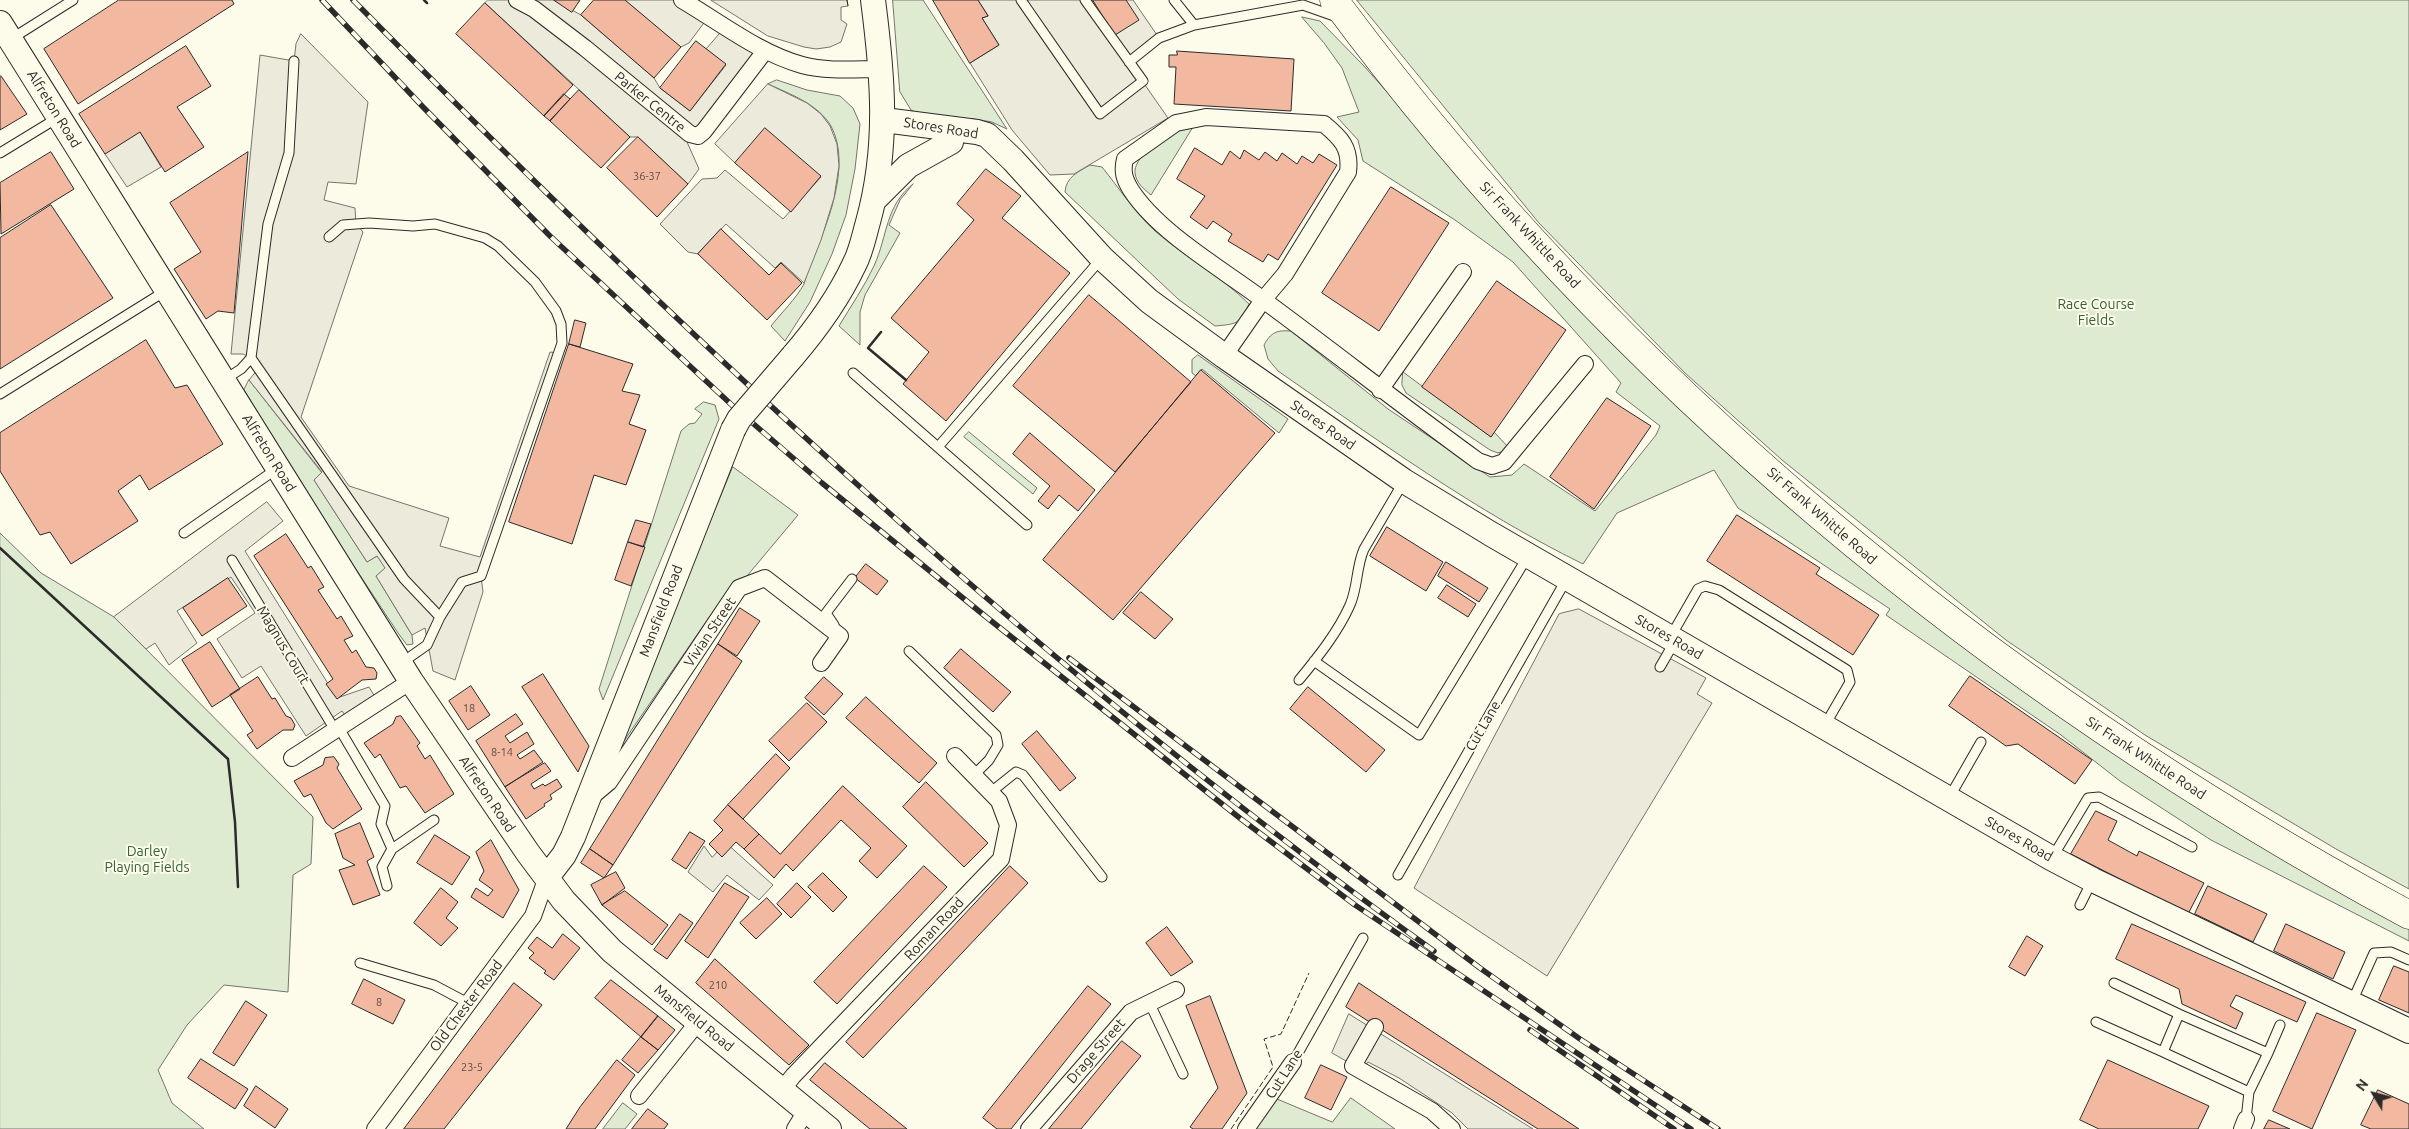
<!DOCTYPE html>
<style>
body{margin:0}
#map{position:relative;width:2409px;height:1129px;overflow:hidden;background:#fdfbea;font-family:Ubuntu,sans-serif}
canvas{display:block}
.north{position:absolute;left:2349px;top:1069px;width:50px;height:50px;-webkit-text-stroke:4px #fdfbea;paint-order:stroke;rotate:307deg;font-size:14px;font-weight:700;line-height:20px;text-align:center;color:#2b2b2b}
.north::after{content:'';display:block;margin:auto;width:18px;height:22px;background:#2b2b2b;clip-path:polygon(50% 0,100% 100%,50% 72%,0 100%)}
</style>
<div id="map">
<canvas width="2409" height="1129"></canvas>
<div class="north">N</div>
</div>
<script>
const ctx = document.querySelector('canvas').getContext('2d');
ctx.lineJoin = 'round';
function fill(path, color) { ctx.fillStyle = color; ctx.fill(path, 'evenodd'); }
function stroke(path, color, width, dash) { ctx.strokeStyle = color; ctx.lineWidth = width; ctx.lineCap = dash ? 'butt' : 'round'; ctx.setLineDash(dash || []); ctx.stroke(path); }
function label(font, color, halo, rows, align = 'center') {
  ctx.font = font + ' Ubuntu,sans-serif'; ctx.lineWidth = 4; ctx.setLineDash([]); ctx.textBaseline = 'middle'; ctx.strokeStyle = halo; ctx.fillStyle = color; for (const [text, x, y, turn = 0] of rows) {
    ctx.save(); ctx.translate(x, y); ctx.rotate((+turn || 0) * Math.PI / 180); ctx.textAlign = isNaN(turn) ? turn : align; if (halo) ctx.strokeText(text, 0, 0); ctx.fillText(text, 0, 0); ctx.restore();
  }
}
const green = new Path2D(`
 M893,0H923L1007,129L992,122L974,119L922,115L911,110L900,92Z
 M1357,0H2409V889L2336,849L2145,735L2006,640L1782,460L1685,373L1539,223Z
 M1302,17L1320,21L1364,66L1538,262L1749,470L2409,924V941L2211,840L2120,781L2061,735L1886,615L1890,609L1738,508L1714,470L1617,513L1583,564C1475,511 1376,439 1278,371L1268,359L1264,345C1271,332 1277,330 1291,331L1388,409L1490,477L1512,475L1524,464L1595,511L1656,435L1660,426L1616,392L1621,383L1513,262L1455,220L1363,161L1358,140L1337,117L1359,112L1342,68L1324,43Z
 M777,80L807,90L840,96L853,108L860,124L855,169L846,215L832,254L810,302L785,341L771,326C781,313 796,299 804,284C806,279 806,274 808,269C825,230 853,167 831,126C818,104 790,94 768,84Z
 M1193,127L1151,195C1144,189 1136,183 1135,173C1133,159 1161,136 1173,132C1179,129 1186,129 1193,127Z
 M1090,165L1102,167C1119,188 1135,213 1155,231C1185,257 1221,276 1249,304C1240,324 1237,324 1215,326L1178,299L1065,192C1066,177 1078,172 1090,165Z
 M913,184L900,200L889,225L900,233L865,295L860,312V345L839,326C851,306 864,287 874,266C888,235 885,206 913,184Z
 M1198,355L1288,419L1279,433L1202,369L1196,376L1192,373V360Z
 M1403,372L1491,437L1494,432L1510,449L1498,453L1490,450L1406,393L1402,385Z
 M249,380L322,473L314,480L367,562L377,556L386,568L376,576L412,635L413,644L407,645L398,633L307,495L244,390Z
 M704,402L715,405L719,419L603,700L599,689L681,431L689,424L695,423L702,414L695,409Z
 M969,432L1037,488L1033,494L964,437Z
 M733,467L798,515L747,576L734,581L613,757Z
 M0,533L41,573L114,617L313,817L311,864L293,875L288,992L224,985L187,1025L158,1070L172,1103L204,1129H0Z
 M1351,1098L1395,1129H1255L1277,1099L1332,1122Z
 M623,1103L637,1114L625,1129H603Z`);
fill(green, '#deebd1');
stroke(green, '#74746e', 1);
const parking = new Path2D(`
 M488,0H554L581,15L654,78L660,88L690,111L726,65L706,49L726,26L765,51L690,135L687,142L699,169L688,184L638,137H630L573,84L485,3Z
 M625,0H682L709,16L689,43L681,47Z
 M711,0H847L848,6L841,7V20L847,24L841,42L830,47L816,49L804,47L768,36Z
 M978,0H1133L1159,38L1129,62L1168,118L1074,174L1050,175L1012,130L970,63L999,45L982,18L988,16Z
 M301,34L368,102L356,184L328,182L324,200L355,208L356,224L363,232L301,417L349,486L449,518L440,546L480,557L550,352L558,353L481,576L483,592L455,680L433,671L425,628L412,635L376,576L385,568L377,556L367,562L314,480L322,472L249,380L258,369L251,358L243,354H231L260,55L294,61L296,44Z
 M768,84L807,103L821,114L830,126L837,144L839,166L834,198L821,240L804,283L781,262L775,268L726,224L698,254L688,252L660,224L702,179L717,178L725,170L783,219L821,177L735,163L715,144Z
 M140,132L161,167L127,187L105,154Z
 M267,502L283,521L245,551L337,698L369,687L378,702L349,721L342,711L306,736L261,666L242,678L217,639L255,613L231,577L177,611L197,643L169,665L155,643L146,649L114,617Z
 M1579,609L1706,678L1697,694L1712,703L1547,976L1414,888L1559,614Z
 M726,843L773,885L759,900L727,875L713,892L688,872L704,846L712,857Z
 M1349,1014L1533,1129H1468L1452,1113L1399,1078L1368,1062L1362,1070L1332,1053Z`);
fill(parking, '#eceadb');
stroke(parking, '#74746e', 1);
const building = new Path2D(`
 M119,0H232L234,4L78,104L44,49Z
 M554,0H580L572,12Z
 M594,0H625L681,47L654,78L581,15Z
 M933,0H978L988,16L982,18L999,45L970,63Z
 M1093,0H1126L1139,20L1115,35Z
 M485,3L573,85L544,116L456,34Z
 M696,41L726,64L690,111L660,88Z
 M186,46L211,86L177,107L204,147L165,172L140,132L105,154L79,114Z
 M1177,51L1294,59L1291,111L1174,104L1176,67H1169V55H1177Z
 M1,76L27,114L0,130V77Z
 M579,90L630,137L601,168L550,121Z
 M564,94L570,99L550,121L544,116Z
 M765,128L821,176L791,212L735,163Z
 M638,137L688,184L657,217L607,168Z
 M1195,148L1222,165L1230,151L1240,159L1244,150L1259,160L1265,152L1277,161L1282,153L1297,164L1302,156L1313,163L1319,154L1337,165L1278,260L1268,254L1263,262L1228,241L1232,234L1213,221L1207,229L1190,217L1205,196L1177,179Z
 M51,152L74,189L1,234L0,183Z
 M248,152L234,313L218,311L206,319L174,269L201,252L170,203Z
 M986,169L1021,196L1002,218L1070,273L946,421L903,384L929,352L891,318L974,220L957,204Z
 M1391,187L1449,223L1379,331L1322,293Z
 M51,205L113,298L0,369V238Z
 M721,229L769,275L781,263L802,283L767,320L698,254Z
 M1497,281L1566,330L1491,437L1422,387Z
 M1089,295L1191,382L1115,472L1013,386Z
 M575,320L586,323L580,347L569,344Z
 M146,340L175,388L187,385L223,444L149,490L140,475L118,491L138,521L71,564L50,532L40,535L0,471V433Z
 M569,344L633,364L622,391L640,395L629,424L646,430L626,485L594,475L572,544L509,522Z
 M1201,370L1275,433L1113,620L1043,560Z
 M1607,398L1651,426L1594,509L1550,477Z
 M1030,433L1095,490L1078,511L1059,495L1048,509L1038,501L1050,486L1013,454Z
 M1737,515L1820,568L1816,574L1879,615L1853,655L1707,561Z
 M636,520L651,524L643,547L628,542Z
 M1387,527L1443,562L1426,591L1370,556Z
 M286,534L308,568L311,566L324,587L318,590L337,619L341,616L353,636L344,640L352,653L356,650L366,667L374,668L377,673L376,679L362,680L337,699L326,684L333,679L254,556Z
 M628,542L645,547L631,586L615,580Z
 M1446,562L1488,588L1479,602L1438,576Z
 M866,564L888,581L877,595L855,578Z
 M228,578L247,606L202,636L183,608Z
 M1447,585L1476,604L1468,617L1438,598Z
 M1141,592L1173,619L1155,639L1123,613Z
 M740,608L760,621L737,656L718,644Z
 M210,642L240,689L212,707L182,660Z
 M718,644L742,661L613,865L590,849Z
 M961,649L1011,692L993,712L944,668Z
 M543,674L589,746L578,772L522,687Z
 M1970,676L2092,760L2075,784L2018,744L2006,746L1949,706Z
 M258,677L272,699L275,698L286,716L291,718L295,725L293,730H283L257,749L247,735L253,731L230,695Z
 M824,677L843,694L824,715L805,698Z
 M471,686L490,715L468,730L449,701Z
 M1308,687L1385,750L1366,772L1290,709Z
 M866,697L937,763L919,783L846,718Z
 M807,703L827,722L789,761L769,741Z
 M516,714L523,724L505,736L510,743L527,732L534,744L517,755L520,759L534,750L543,762L505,787L476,741Z
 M401,716L420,743L417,746L425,759L430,755L454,794L425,813L406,786L400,788L380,754L375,758L364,743L393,724L396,717Z
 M1037,731L1076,778L1060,791L1022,744Z
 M776,754L790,768L743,819L728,805Z
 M334,757L339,764L337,768L362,809L333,829L326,823L311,794L304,797L294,781L323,765L325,758Z
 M545,763L551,771L531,784L534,789L543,784L545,786L557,779L562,787L550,795L552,799L544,804L545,806L526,819L505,787Z
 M926,782L988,843L964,867L903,807Z
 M843,786L907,846L877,878L859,861L871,848L841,820L793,871L786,864L774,878L744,849L759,834L780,854Z
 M728,805L759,834L744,849L736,842L722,857L709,844L723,830L714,821Z
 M2096,811L2117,821L2108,840L2137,856L2139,851L2204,883L2188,914L2071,854Z
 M360,823L374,857L367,861L380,895L353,905L339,870L355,865L343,858L335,834Z
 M690,832L705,841L686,869L672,860Z
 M435,835L470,857L452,885L417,863Z
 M491,840L519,890L503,918L471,897L476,888L488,896L493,890L479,880L484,871L476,852Z
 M590,849L613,865L604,878L581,863Z
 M924,866L947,887L837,1004L814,982Z
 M1010,866L1028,883L863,1058L846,1042Z
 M616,872L625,888L602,905L591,885Z
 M823,873L847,897L833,912L808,887Z
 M725,883L749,897L708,958L685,941Z
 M797,883L811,897L791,918L777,904Z
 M2208,886L2267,914L2253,942L2195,914Z
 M441,888L458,902L446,918L458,928L441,946L414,923Z
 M625,891L668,925L652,945L602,905Z
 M767,898L782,914L756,939L740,923Z
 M680,914L693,923L667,959L654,950Z
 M2132,924L2306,1002L2297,1022L2236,995L2230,1006L2243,1013L2236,1029L2182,1004L2179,989L2116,959Z
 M2286,924L2345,952L2333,979L2274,951Z
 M1167,927L1193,962L1171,976L1146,943Z
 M563,934L580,948L554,980L544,973L546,971L529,958L534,953L528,948L537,937L552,948Z
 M2027,936L2043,946L2025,976L2009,967Z
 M715,959L809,1045L789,1065L696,983Z
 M2394,966L2409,972V1013L2379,1000Z
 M364,979L405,1000L393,1024L352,1004Z
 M611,980L658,1016L641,1037L595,998Z
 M514,983L542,1005L444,1129H404Z
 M1359,983L1579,1129H1538L1346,1007Z
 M1088,986L1111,1004L1011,1129H997L983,1118Z
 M1210,996L1247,1093L1222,1129H1193L1190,1127L1218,1088L1186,1006Z
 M246,1001L267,1015L234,1066L213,1053Z
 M2317,1013L2356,1030L2312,1129L2273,1111Z
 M658,1016L675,1030L658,1050L641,1037Z
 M641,1037L658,1050L638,1073L622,1060Z
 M1122,1041L1141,1056L1081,1129H1049Z
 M201,1059L248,1089L235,1109L188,1078Z
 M617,1060L635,1075L595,1129H566L580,1107Z
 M2108,1060L2209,1106L2198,1129H2099L2080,1120Z
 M825,1063L907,1129H870L810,1080Z
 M1321,1065L1347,1077L1331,1110L1305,1098Z
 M256,1086L288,1109L275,1128L244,1106Z
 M2378,1090L2409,1104V1129H2371L2361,1125Z
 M648,1109L668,1124L664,1129H632Z
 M2269,1120L2290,1129H2264Z`);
fill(building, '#f2b8a0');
stroke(building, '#2b2b2b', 1);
const lane = new Path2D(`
 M1021,0L1100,114L1143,81L1085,0
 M1174,0L1194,25L1303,5L1337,17
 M11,39L73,0
 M1129,62L1159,38L1194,25
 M0,153L59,117
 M329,237L343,225L369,223L413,226L435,224L485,238L498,246L535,282L556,311L561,324L562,343L481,576L462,582L440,617L427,645L400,664
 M251,358L404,579L440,617
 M853,373L1027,525
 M224,380L241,369L251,358L268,224L289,153L294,61
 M0,394L167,290
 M938,447L1101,259
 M184,533L278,468
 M232,560L335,730
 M834,625L826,613L852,579
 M1671,636L1698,589L1705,586L1719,590L1847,670L1850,682L1825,725
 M909,651L996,735L998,745L989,760L974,775
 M1314,661L1419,735L1528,556
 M1660,667L1675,641
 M1299,680C1318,657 1338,632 1350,605C1358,587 1356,567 1364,549L1404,481
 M339,728L385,806L381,824L392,849L434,820
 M991,792L1016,772L1023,775L1102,877
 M1949,798L1981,742
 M2052,858L2088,798L2099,797L2192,847
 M1398,875L1566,580
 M387,886L382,867L392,849
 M2080,905L2092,881
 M360,963L434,985L468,1003
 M2114,983L2179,1014
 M1149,1002L1183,1074
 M2351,1004L2374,953L2391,952L2409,960
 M2096,1022L2163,1052
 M2268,1053L2280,1025
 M1293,1062L1363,938
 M2246,1119L2249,1092L2268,1053L2179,1014L2163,1052L2249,1092`);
const street = new Path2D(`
 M517,0L534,9L585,48L690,134L698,136L704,131L765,51
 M682,0C721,23 759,53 802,65C828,72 856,69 882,69
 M1224,356L1263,300L1285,274L1348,172C1351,148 1341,138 1324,124L1206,117L1176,123L1125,159C1122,171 1124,179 1131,190C1158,232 1222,269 1262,299C1334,352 1405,408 1478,461L1492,466L1504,462L1585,364
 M1380,390L1463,272
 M292,758L411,681
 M590,798L609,782L739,588L765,578L840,636L821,663
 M1375,1027L1353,1066L1432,1111L1452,1129
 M782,1090L793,1076L1001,859L1008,825L999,801L955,756
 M639,1096L698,1022
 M375,1129L533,916L547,877
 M795,1129L806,1111
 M1029,1129L1131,1012L1176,990
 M1246,1129L1293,1062
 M2242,1129L2246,1119`);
const secondary = new Path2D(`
 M0,23L411,681L528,853L564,901L612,951L829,1129
 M884,120L977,132L987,135L1013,160L1102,258L1149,301L1224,356L1404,481L1491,534L2051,858L2093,880L2409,1031
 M874,200L908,166L951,142
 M793,356C817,328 838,299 854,265C861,252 864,236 868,222C889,146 883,77 873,0
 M547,877L564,855L573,837L733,430`);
const highway = new Path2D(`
 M1334,0C1617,382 1991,690 2409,915`);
stroke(lane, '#2b2b2b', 11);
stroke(street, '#2b2b2b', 18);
stroke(secondary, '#2b2b2b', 26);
stroke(highway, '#2b2b2b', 29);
stroke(lane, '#fdfbea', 9);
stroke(street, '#fdfbea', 16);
stroke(secondary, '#fdfbea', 24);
stroke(highway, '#fdfbea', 28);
const rail = new Path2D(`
 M322,0L423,107L550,236L734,407L822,483L985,616L1241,819L1355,905L1691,1129
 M353,0C690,342 1043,671 1434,951
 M1069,658L1480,968L1580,1039L1718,1129
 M1530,1030L1674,1129`);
stroke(rail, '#2b2b2b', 5.5);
stroke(rail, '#fdfbea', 4, [11]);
const secondaryBridge = new Path2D(`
 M733,430L739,419L793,356`);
stroke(secondaryBridge, '#2b2b2b', 26, []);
stroke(secondaryBridge, '#fdfbea', 24);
stroke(new Path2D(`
 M847,0L848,6
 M1231,1129L1273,1067L1264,1039L1281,1034L1309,973`), '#2b2b2b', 1, [6, 2.5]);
stroke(new Path2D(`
 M424,0L427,3
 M881,332L868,348L906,380
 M0,548L228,759L235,822L238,887`), '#2b2b2b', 2.5);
label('11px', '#5d4e48', null, [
 ["36-37",647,176],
 ["18",469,708],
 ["8-14",502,752],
 ["210",718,985],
 ["8",379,1002],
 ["23-5",472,1067]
]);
label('14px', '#2b2b2b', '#fdfbea', [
 ["Parker Centre",650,102,39],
 ["Alfreton Road",54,109,58],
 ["Stores Road",941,128,9],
 ["Sir Frank Whittle Road",1530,235,47],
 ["Stores Road",1323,425,35],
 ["Alfreton Road",269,453,58],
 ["Sir Frank Whittle Road",1822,516,41],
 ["Mansfield Road",661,611,-69],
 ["Vivian Street",710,632,-56],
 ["Stores Road",1669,637,30],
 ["Magnus Court",283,645,59],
 ["Cut Lane",1483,726,-60],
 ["Sir Frank Whittle Road",2146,758,33],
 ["Alfreton Road",487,794,56],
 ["Stores Road",2019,839,30],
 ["Roman Road",934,929,-47],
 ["Old Chester Road",466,1006,-53],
 ["Mansfield Road",694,1018,39],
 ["Drage Street",1096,1051,-49],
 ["Cut Lane",1284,1074,-57]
]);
label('14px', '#34623c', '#fdfbea', [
 ["Race Course",2096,304],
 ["Fields",2096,320],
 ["Darley",147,851],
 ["Playing Fields",147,867]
]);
</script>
